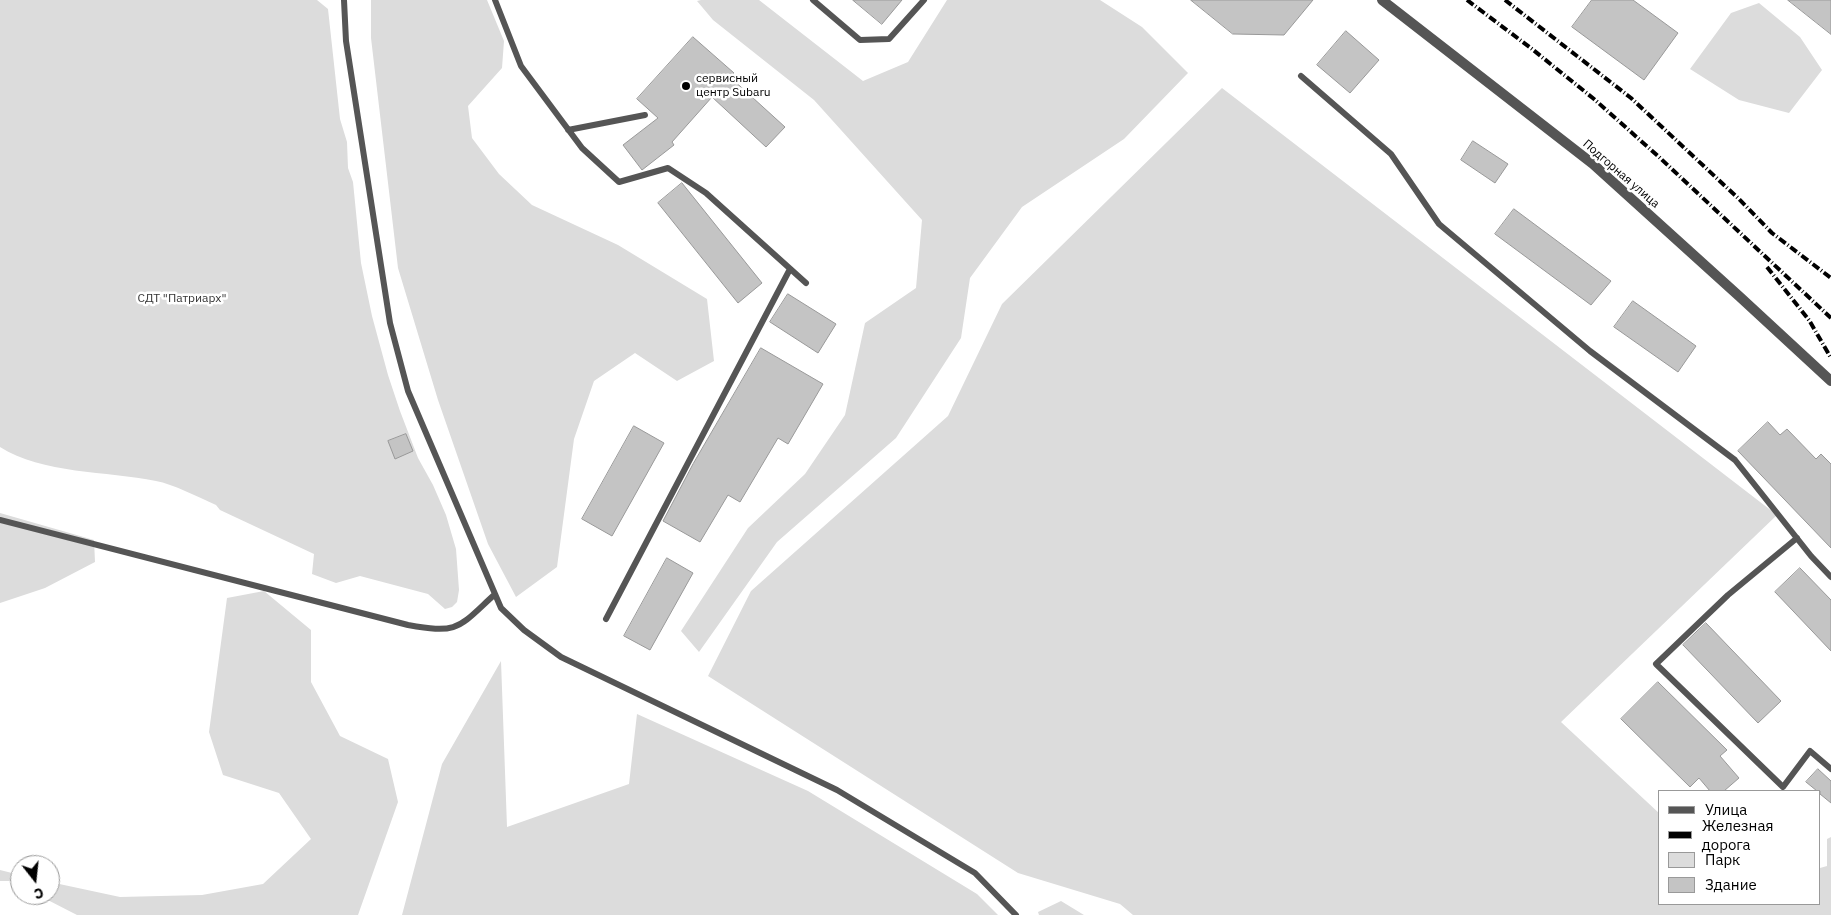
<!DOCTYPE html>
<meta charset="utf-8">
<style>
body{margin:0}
#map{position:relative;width:1831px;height:915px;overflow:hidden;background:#fff;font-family:"IBM Plex Sans",sans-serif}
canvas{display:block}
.legend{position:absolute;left:1658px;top:790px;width:162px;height:115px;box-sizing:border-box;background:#fff;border:1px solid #999;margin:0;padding:6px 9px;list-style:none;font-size:15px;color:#000}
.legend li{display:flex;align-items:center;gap:10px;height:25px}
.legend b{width:25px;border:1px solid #999}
.north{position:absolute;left:10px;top:855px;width:50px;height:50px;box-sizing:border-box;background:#fff;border:1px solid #999;border-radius:50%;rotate:164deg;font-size:14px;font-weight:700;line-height:20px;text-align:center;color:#000}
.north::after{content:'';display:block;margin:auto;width:18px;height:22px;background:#000;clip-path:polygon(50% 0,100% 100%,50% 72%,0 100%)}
</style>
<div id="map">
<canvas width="1831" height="915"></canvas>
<ul class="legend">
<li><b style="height:6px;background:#555"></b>Улица</li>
<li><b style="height:6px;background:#000"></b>Железная дорога</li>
<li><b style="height:14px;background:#dcdcdc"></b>Парк</li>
<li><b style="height:14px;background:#c4c4c4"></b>Здание</li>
</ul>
<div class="north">С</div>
</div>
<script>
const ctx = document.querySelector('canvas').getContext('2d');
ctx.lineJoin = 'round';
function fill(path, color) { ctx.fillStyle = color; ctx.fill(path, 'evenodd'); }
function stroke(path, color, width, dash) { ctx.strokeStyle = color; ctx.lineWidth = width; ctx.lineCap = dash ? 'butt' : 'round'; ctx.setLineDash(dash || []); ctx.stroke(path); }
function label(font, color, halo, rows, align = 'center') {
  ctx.font = font + ' "IBM Plex Sans",sans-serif'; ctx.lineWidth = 5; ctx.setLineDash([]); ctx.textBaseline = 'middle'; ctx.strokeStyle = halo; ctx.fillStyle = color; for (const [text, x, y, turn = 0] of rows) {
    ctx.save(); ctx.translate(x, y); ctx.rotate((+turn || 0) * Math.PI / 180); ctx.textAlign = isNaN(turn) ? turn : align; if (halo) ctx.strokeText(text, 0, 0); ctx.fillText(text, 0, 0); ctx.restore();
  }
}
fill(new Path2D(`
 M0,0H317L328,9L340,119L347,142L348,168L353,182L361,263L372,316L388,375L400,411L418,458L433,485L446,515L456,549L459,590L457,602L452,607L445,609L428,594L360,576L336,583L312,574L314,554L220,510L216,505C198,497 173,484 156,481C107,471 42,474 0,447Z
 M371,0H487L504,41L502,68L468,106L472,138L499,174L532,205L618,245L707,299L714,361L677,381L635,353L594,381L574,439L557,567L516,597L488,544L438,400L398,268L371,38Z
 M701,0H759L863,81L908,62L947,0H1100L1142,27L1188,73L1124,139L1022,207L970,278L961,338L896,438L777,542L699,652L681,631L748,528L805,474L845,415L865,323L916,288L922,220L814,100L713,20L697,1Z
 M1759,3L1800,37L1822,70L1789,113L1739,100L1690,69L1731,13Z
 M1222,88L1777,515L1561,722L1660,814V904H1820V868L1827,866V839L1831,837V915H1133L1120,904L1018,873L708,676L751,591L948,416L1002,304Z
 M0,513L94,540L95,562L45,588L0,603Z
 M264,591L311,630V682L340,736L388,759L398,802L358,915H77L38,895H50V882L120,897L202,895L263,884L311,839L279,793L223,775L209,732L227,598Z
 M501,661L507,827L629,784L637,714L808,791L977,894L998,915H402L442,764Z
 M0,870L20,875V886L10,881H0Z
 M1061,901L1084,915H1039L1038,912Z`), '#dcdcdc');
const building = new Path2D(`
 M853,0H902L882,24Z
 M1191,0H1313L1284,35L1233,34Z
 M1592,0H1633L1678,33L1644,80L1572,27Z
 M1788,0H1831V34Z
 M1346,31L1379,60L1350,93L1317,65Z
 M693,37L734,73L730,77L785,127L766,147L712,97L672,142L674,145L642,170L623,145L658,118L637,99Z
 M1473,141L1508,164L1495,183L1461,160Z
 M682,183L762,283L738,303L658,203Z
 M1514,209L1611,281L1591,305L1495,234Z
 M788,294L836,324L818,353L770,322Z
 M1633,301L1696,346L1678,372L1614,327Z
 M761,348L823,384L788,444L778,438L740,502L728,495L700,542L663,521L693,464Z
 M1768,422L1780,435L1787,429L1816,459L1821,454L1831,464V548L1738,451Z
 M634,426L664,443L612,536L582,519Z
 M406,434L413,451L395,459L388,441Z
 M667,558L693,573L650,650L624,636Z
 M1800,568L1831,600V651L1775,592Z
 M1706,623L1781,701L1758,723L1683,645Z
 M1658,682L1727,750L1720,756L1739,778L1724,791H1710L1699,778L1690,787L1621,719Z
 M1818,769L1831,781V803L1820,794V791H1817L1806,782Z`);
fill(building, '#c4c4c4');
stroke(building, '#999', 1);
stroke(new Path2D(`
 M344,0L346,41L390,323L408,391L501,608L524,630L561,657L837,790L975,873L1016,915
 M495,0L521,66L582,148L619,182L668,168L706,193L806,283
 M813,0L860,40L889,39L924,0
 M1301,76L1391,154L1439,224L1590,351L1735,460L1811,556L1831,577
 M568,130L645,115
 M0,520L408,625C459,634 458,628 494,595
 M1797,538L1728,595L1656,664L1783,787L1810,751L1831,769
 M606,619L790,269`), '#555', 6);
stroke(new Path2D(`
 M1382,0L1593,164L1740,297L1831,381`), '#555', 10);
stroke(new Path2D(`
 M1467,0L1532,49L1594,99L1659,157L1831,318
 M1505,0L1631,98L1739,199L1772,233L1831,278
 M1767,267L1809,320L1831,358`), '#000', 4, [8, 2.5, 1, 2.5]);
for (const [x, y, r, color] of [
 [686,86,5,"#000"]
]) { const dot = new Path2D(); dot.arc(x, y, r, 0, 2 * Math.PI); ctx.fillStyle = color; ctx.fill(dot); stroke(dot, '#fff', 2); }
label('12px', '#000', '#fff', [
 ["сервисный",696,79],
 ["центр Subaru",696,93]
], 'left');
label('12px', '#000', '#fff', [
 ["Подгорная улица",1621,174,41]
]);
label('12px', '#333', '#fff', [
 ["СДТ \"Патриарх\"",182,299]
]);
</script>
